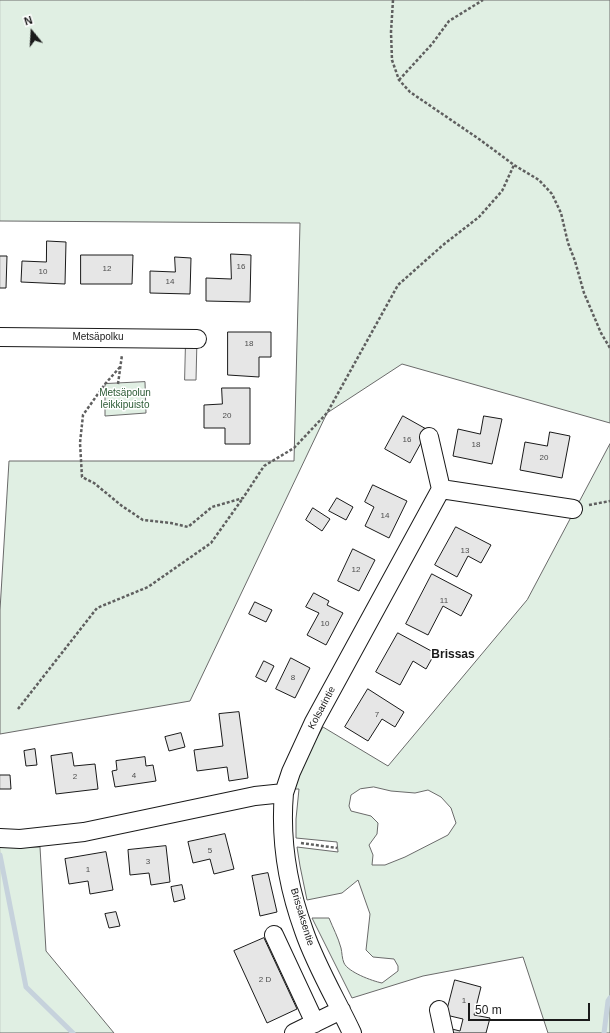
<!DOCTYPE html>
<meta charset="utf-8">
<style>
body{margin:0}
#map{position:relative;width:610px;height:1033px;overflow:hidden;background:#fff;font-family:Helvetica,sans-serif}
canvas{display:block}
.north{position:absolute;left:12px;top:12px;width:40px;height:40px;-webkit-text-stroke:3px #fff;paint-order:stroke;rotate:342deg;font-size:11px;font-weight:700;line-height:16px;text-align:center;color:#1a1a1a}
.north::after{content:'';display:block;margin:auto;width:14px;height:18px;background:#1a1a1a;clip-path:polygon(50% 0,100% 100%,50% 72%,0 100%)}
.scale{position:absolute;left:468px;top:1003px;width:122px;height:18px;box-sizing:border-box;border:2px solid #1a1a1a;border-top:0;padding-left:5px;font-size:12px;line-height:14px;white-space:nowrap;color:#1a1a1a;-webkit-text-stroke:3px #fff;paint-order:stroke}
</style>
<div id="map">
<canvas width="610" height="1033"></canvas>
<div class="north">N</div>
<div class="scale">50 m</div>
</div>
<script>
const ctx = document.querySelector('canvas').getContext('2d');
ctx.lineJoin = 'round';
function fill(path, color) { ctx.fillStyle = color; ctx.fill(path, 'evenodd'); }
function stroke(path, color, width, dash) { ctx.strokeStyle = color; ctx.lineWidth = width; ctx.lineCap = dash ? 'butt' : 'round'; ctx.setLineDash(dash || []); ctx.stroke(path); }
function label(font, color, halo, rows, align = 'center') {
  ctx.font = font + ' Helvetica,sans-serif'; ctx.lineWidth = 3; ctx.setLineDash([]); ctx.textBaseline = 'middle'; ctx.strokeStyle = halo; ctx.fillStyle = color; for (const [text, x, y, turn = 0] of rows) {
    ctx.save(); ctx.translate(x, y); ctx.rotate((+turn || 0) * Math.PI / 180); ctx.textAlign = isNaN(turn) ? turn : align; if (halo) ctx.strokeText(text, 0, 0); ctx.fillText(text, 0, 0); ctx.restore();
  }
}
const green = new Path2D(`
 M0,0H610V423L402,364L327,413L190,701L0,734V610L9,461H294L300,223L0,221Z
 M145,382L146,413L105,416V384Z
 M610,444V1033H548L523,957L423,976L352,998L312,918H329C333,928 338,937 341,948C342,952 342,959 344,963C348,972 372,981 382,983L398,971V966L394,959L373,957L366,950L370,914L358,880L342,893L307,900L300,866L297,847L338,852L337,842L296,838V819L299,789H292L298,770L323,727L388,766L527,600ZM374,787L391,791L415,793L428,790L441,797L451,808L456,823L448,835L405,857L385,865H372L373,855L369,845L377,834L378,823L371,816L351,811L349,806L351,795L360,789Z
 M0,847H40L46,951L114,1033H0Z`);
fill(green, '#e0efe3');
stroke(green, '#6a6a6a', 1);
const parking = new Path2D(`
 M186,339H197L196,380H185Z`);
fill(parking, '#ededed');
stroke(parking, '#6a6a6a', 1);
stroke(new Path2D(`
 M0,855L26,987L73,1033
 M604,1033L608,1001L610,998`), '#c6d2dc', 5);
const building = new Path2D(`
 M47,241L66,242L65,284L21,282L22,261L46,262Z
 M231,254L251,255L250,302L206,301V278L231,279Z
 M81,255H133L132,284H81Z
 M0,256H7L6,288H0Z
 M175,257L191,258L190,294L150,293V271L175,272Z
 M228,332H271V357H259V377L228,375Z
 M222,388H250V444H225V428H204V405L222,404Z
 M403,416L428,430L410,463L385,449Z
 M484,416L502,419L492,464L453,456L458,429L480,434Z
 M550,432L570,436L562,478L520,470L525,442L547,446Z
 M373,485L407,501L389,538L365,526L374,507L365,502Z
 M337,498L353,507L346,520L329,511Z
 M313,508L330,519L322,531L306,520Z
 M456,527L491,545L481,563L468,556L457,577L435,565Z
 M353,549L375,560L359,591L338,581Z
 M432,574L472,595L461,616L443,606L428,635L406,624Z
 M314,593L329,601L327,605L343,613L326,645L307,635L319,613L306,607Z
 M255,602L272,610L266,622L249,614Z
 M398,633L435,653L426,669L413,661L400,685L376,672Z
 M291,658L310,668L295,698L276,689Z
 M264,661L274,666L266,682L256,677Z
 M368,689L404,712L395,727L382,719L368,741L345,727Z
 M239,712L248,778L229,781L227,767L197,771L194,750L223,746L219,714Z
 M181,733L185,747L169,751L165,737Z
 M35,749L37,765L26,766L24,751Z
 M72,753L74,766L95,764L98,789L56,794L51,756Z
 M145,757L146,766L153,765L156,781L115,787L112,771L117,770L116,761Z
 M0,775H10L11,789H0Z
 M225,834L234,869L214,874L210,859L193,863L188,842Z
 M166,846L170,882L151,885L149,873L130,875L128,850Z
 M106,852L113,890L90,894L88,881L69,884L65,859Z
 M268,873L277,912L260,916L252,876Z
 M182,885L185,899L174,902L171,887Z
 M116,912L120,926L109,928L105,914Z
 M264,938L297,1009L267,1023L234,951Z
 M455,980L481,987L474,1015L490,1018L486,1033H446L448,1028L460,1031L463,1019L446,1015Z`);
fill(building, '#e6e6e6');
stroke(building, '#1a1a1a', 1);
const minor = new Path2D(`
 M0,337L197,339
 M429,437L441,489
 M284,793C280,839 288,887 304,931C316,966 336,999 352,1033
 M0,838L20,839L84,832L255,796L284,793L291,772L314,722L441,489L573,509
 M274,935L315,1023
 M439,1010L444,1033
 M294,1033L341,1010`);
stroke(minor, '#1a1a1a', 20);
stroke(new Path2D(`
 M393,0L391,32L392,60L399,80L410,92L479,139L514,165L539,180L552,194L561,213L568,243L575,261L584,293L601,333L610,348
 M399,80L432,44L449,21L483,0
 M120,367L105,384L83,415L80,443L82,477L94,483L122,506L143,520L171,523L188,527L212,507L243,498L264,466L294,448L327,413L398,285L443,245L479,217L502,191L514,165
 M118,384L122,355
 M589,505L610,501
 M18,709L97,608L148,587L211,543L243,498
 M301,843L337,848`), '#5f5f5f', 2.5, [3, 2]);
stroke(minor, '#fff', 18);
label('8px', '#4d4d4d', null, [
 ["16",241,267],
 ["12",107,269],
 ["10",43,272],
 ["14",170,282],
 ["18",249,344],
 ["20",227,416],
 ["16",407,440],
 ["18",476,445],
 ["20",544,458],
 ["14",385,516],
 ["13",465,551],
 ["12",356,570],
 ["11",444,601],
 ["10",325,624],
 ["8",293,678],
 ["7",377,715],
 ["4",134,776],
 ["2",75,777],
 ["5",210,851],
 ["3",148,862],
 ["1",88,870],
 ["2 D",265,980],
 ["1",464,1001]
]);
label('10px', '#1a1a1a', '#fff', [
 ["Metsäpolku",98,337],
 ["Kolsarintie",322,708,-62],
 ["Brissaksentie",302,917,73]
]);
label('10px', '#2b5a34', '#fff', [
 ["Metsäpolun",125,393],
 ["leikkipuisto",125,405]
]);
label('bold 12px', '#1a1a1a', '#fff', [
 ["Brissas",453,655]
]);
</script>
